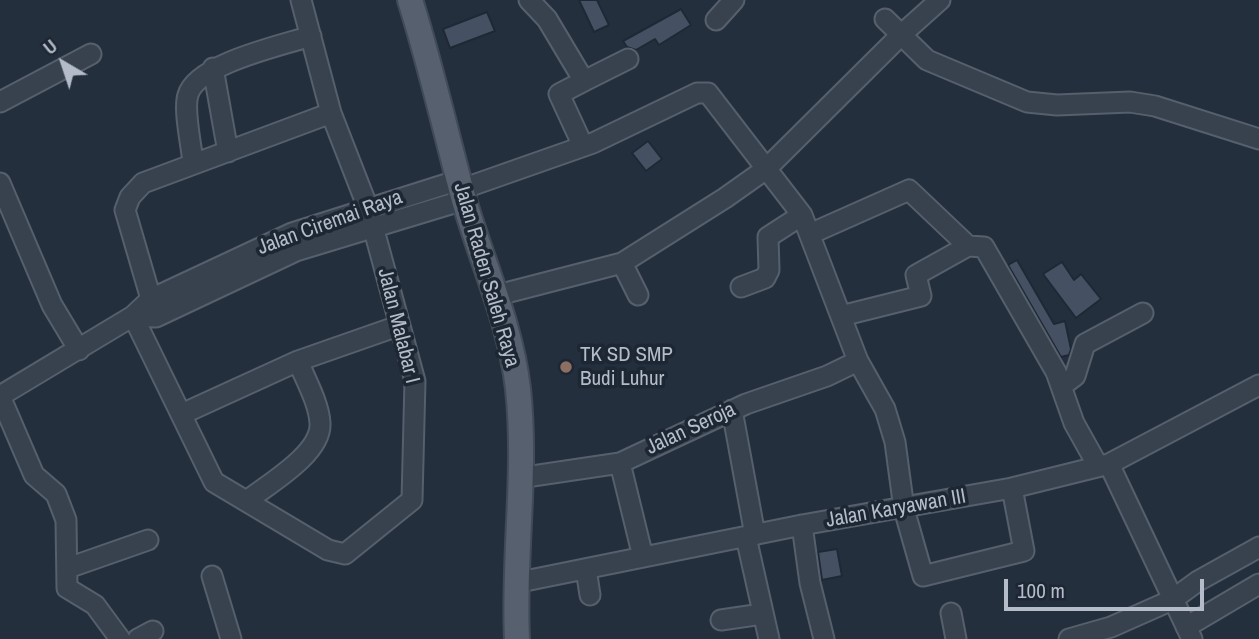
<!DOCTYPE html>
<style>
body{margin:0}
#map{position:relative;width:1259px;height:639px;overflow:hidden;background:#242f3e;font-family:"Archivo Narrow",sans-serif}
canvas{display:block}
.north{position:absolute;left:28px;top:28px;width:70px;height:70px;-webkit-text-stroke:5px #1d2633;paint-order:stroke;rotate:321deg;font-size:19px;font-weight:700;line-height:28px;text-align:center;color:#b4bcc9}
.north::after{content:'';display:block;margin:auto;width:24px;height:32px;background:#b4bcc9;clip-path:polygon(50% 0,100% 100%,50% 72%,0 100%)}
.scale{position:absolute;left:1004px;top:579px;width:200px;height:32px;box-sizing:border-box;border:4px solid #b4bcc9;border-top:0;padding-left:9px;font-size:21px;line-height:24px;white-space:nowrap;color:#b4bcc9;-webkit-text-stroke:5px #1d2633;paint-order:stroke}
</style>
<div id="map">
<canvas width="1259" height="639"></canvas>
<div class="north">U</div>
<div class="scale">100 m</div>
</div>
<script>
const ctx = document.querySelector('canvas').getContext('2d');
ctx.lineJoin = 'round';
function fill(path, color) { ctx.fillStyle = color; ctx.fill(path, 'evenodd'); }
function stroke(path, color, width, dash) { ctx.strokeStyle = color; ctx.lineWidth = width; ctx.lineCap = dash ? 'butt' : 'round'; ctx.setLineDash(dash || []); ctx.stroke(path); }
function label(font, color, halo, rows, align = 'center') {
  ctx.font = font + ' "Archivo Narrow",sans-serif'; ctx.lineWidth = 7; ctx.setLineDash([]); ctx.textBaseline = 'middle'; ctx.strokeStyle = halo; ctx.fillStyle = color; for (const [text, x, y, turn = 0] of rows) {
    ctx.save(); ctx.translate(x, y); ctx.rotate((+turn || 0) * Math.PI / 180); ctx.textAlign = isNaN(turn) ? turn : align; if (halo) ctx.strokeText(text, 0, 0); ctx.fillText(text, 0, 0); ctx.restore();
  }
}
const building = new Path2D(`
 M579,0H597L609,25L594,32Z
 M681,9L691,25L659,45L655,39L636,50L627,47L623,41Z
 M487,12L495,31L450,48L443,29Z
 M648,141L662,159L646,171L632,153Z
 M1017,260L1054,324L1065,321L1071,349L1069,355L1061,357L1008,265Z
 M1062,262L1074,280L1081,274L1101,299L1076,318L1043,274Z
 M837,549L842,576L822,580L818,552Z`);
fill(building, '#455162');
stroke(building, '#1f2835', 2);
const minor = new Path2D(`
 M529,0L547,19L584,81L559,94L583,146
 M885,19L927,60L1027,102L1057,105L1130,102L1155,106L1259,139
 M716,20L734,0
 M213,68L228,152
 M584,81L628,59
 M0,102L91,54
 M193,164C192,147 183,110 188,95C196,64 283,45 311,36
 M0,183L52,305L79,350
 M462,189L593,143L697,93H708L802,215L858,361L885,409L895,442L904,509L923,576L1024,551L1012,488
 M810,234L909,190L968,246L984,247L1056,372L1074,423L1098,466
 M622,263L638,295
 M741,287L765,278L769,270L768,237L802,215
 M494,296L622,263L725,198L766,169L902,34L940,0
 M151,299L125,210L130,197L143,183L331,113
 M133,316L214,482L328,550L345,554L412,500L415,381L368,208L331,113L301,0
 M133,316L156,317L296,251L464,200
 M841,316L921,296L916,275L968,246
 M1063,385L1075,376L1085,344L1143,313
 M0,396L133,316L151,299L292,233L459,180
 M0,396L34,475L56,494L66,520L67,588L95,605L120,639
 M732,410L755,535
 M182,414L298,361L398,326
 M620,463L643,557
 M1109,464L1192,639
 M519,478L620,463L746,404L827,376L858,361
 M248,500C270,483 322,453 320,423C319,403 305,379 298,361
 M802,525L810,583L824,639
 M746,537L769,639
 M68,568L148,540
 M586,569L590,595
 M212,576L231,639
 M515,583L802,525L1012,488L1109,464L1259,385
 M951,613L956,639
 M721,620L762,614
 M1186,627L1259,584
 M138,639L153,631
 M1069,639L1111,627L1172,600L1198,581L1259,547`);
const major = new Path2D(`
 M410,0C431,66 446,134 464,200C482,262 511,325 518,389C527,472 513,556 517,639`);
stroke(minor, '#565f6c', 23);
stroke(major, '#414a57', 28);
stroke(minor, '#38414e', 19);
stroke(major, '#56606e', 24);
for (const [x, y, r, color] of [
 [566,367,7,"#8d6e63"]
]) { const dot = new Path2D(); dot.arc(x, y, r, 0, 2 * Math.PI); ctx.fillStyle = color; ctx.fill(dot); stroke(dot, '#1d2633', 2.5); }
label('21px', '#b4bcc9', '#1d2633', [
 ["Jalan Ciremai Raya",330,223,-20],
 ["Jalan Raden Saleh Raya",486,275,74],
 ["Jalan Malabar I",398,326,76],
 ["Jalan Seroja",691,429,-25],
 ["Jalan Karyawan III",896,509,-10]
]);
label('21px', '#b4bcc9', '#1d2633', [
 ["TK SD SMP",580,355],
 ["Budi Luhur",580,379]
], 'left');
</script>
